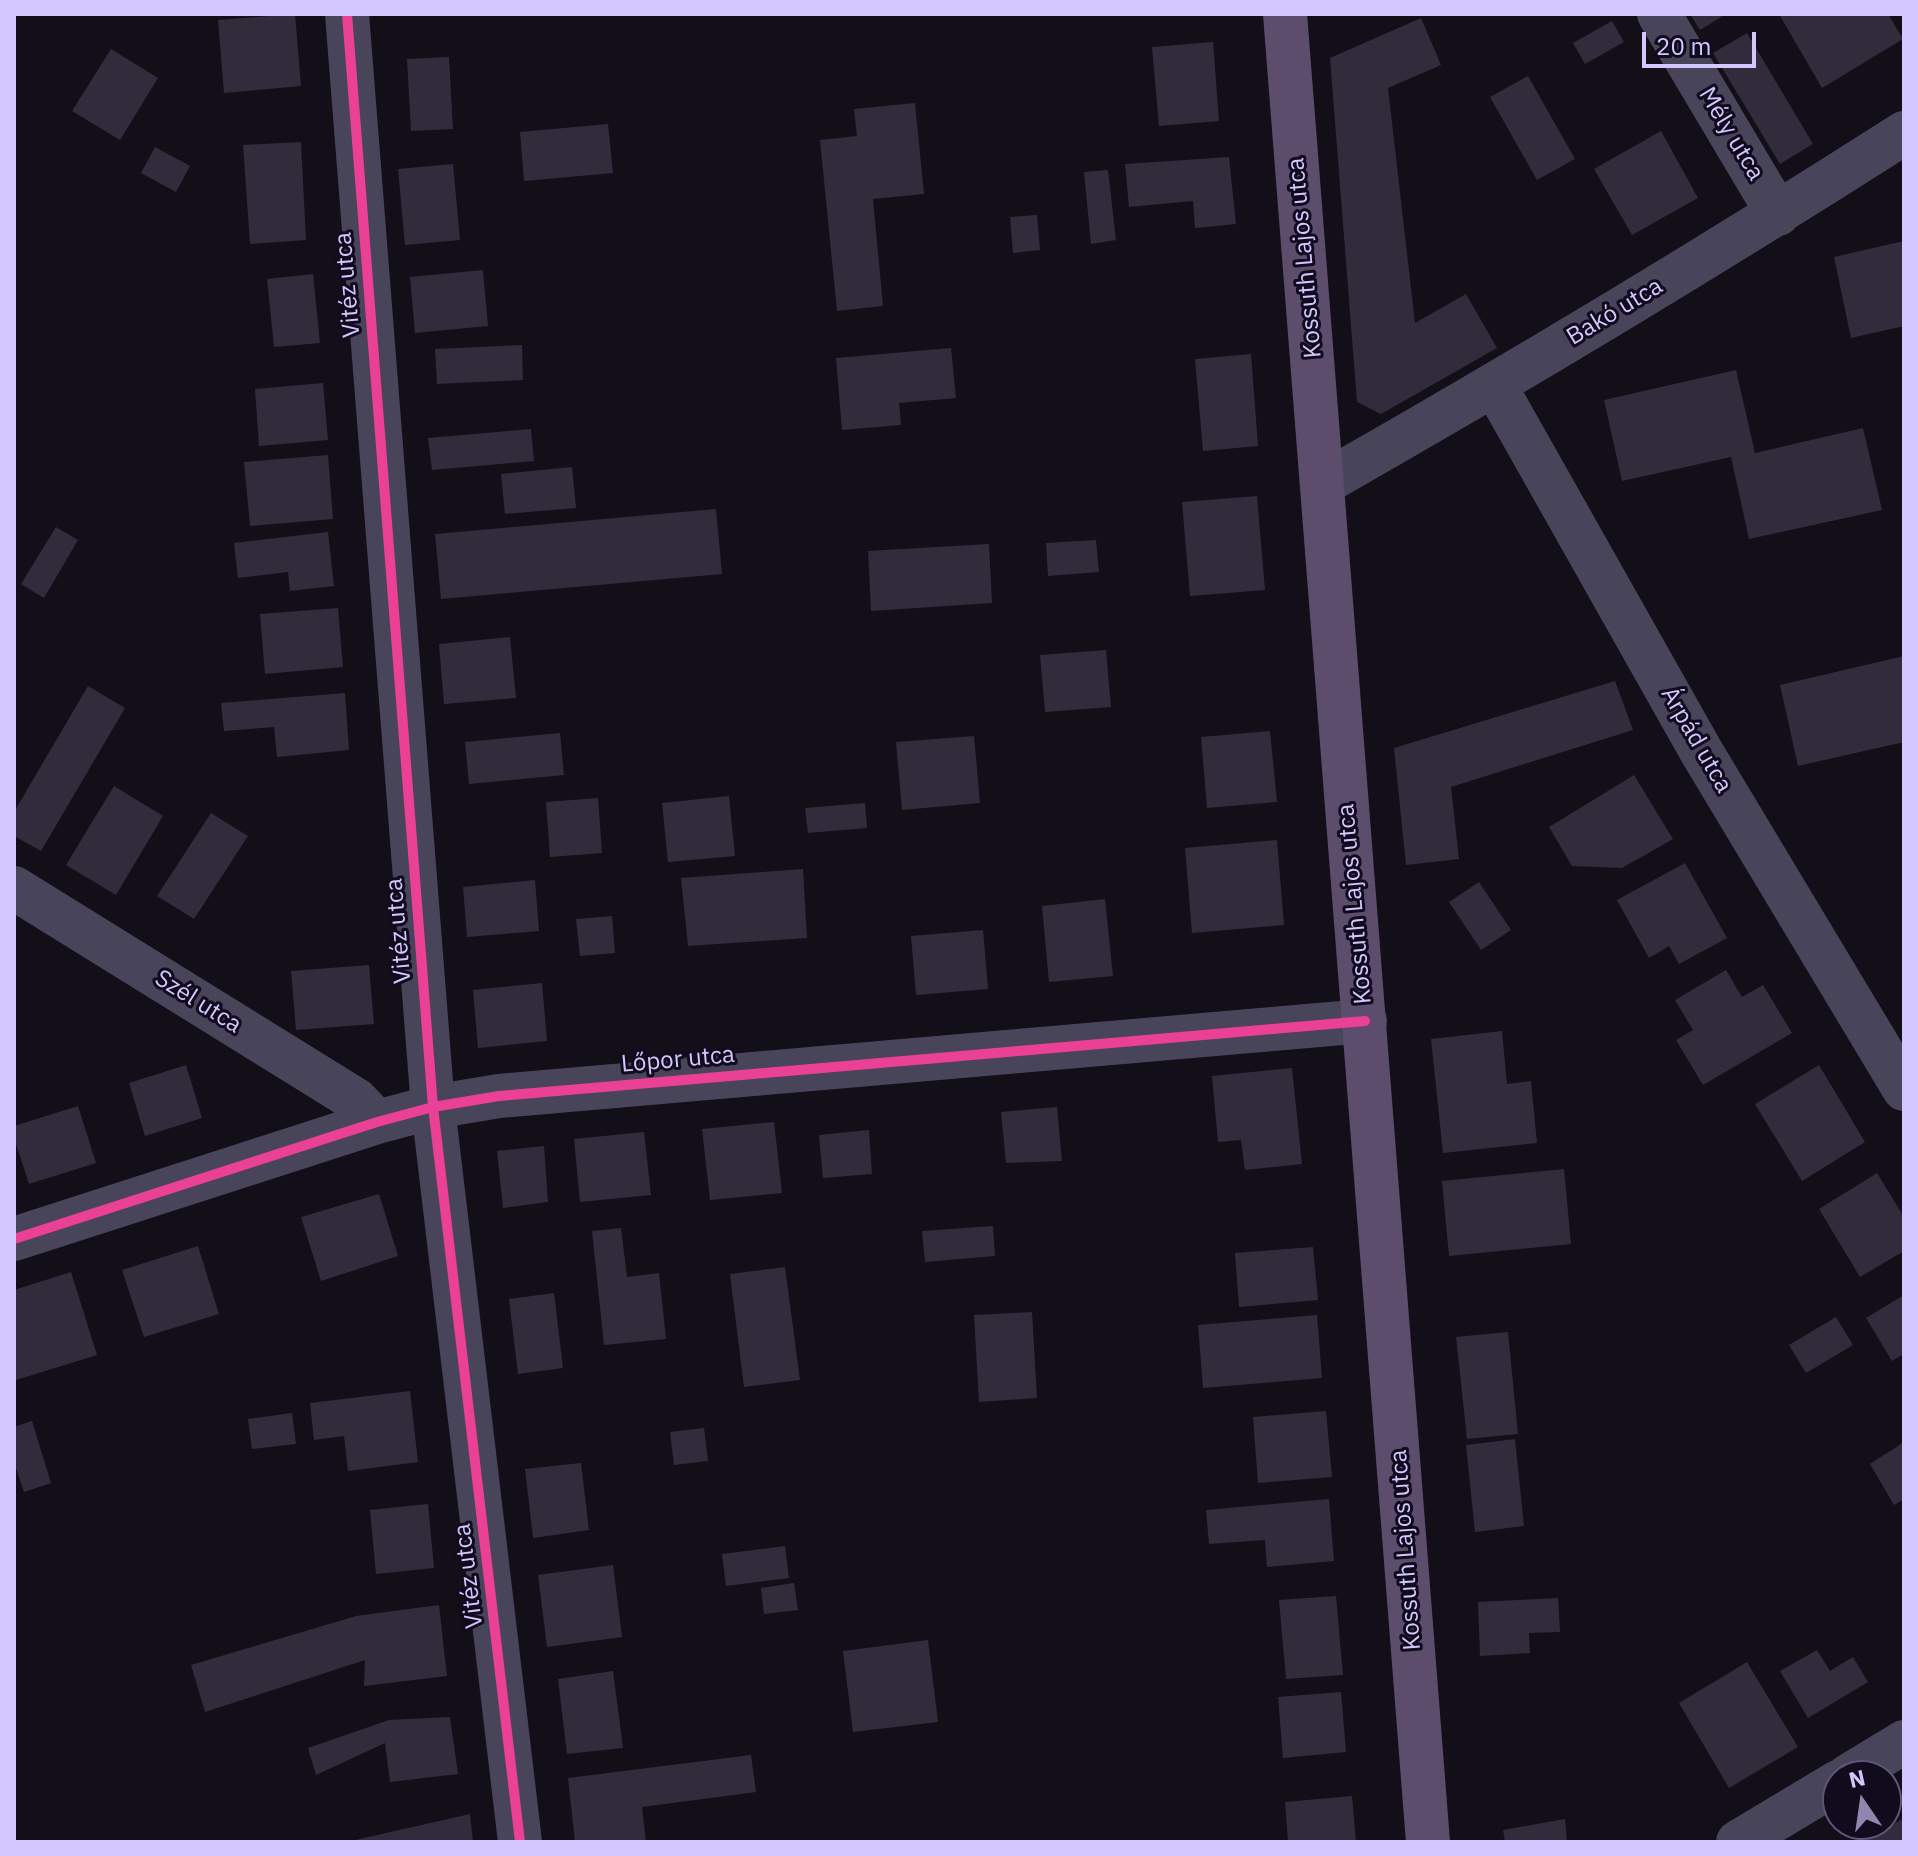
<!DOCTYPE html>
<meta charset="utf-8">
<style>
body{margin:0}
#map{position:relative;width:1918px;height:1856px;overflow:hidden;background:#120f19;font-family:"IBM Plex Sans",sans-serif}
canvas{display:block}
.frame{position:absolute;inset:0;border:16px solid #d4c7ff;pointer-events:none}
.north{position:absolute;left:1822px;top:1760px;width:80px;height:80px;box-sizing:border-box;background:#100b1d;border:2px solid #5e5677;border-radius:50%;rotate:347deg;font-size:22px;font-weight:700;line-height:32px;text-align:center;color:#d4c7ff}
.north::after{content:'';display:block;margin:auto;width:28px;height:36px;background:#9087ae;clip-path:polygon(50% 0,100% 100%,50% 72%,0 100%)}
.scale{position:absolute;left:1642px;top:32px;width:114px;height:36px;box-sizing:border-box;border:4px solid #d4c7ff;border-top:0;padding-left:10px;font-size:24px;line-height:28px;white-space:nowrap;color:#d4c7ff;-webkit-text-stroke:6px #100b1d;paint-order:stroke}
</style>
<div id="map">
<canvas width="1918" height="1856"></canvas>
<div class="frame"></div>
<div class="north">N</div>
<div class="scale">20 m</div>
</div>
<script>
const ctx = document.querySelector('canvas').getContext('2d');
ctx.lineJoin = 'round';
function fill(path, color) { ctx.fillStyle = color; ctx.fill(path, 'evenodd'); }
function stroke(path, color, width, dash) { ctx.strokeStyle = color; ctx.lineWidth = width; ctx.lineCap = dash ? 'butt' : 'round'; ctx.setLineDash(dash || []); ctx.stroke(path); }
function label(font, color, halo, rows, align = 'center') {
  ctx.font = font + ' "IBM Plex Sans",sans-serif'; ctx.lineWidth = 6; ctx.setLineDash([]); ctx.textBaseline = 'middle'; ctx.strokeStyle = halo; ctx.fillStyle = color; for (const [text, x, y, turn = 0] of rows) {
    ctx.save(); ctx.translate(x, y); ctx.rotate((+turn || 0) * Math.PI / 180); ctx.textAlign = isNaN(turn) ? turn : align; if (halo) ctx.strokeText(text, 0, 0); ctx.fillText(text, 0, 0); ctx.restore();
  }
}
fill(new Path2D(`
 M295,14L301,86L224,93L218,20Z
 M1690,14H1726L1700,30Z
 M1779,14H1888L1903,39L1822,88Z
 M1421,18L1441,65L1388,88L1415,323L1466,294L1497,348L1381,414L1357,402L1330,58Z
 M1612,21L1624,42L1585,64L1573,43Z
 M1747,33L1813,144L1780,164L1713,53Z
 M1213,42L1219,121L1159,126L1152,47Z
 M111,49L158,78L120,140L72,111Z
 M449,57L453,129L411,131L407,59Z
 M1528,76L1575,159L1537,180L1490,97Z
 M915,103L924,194L873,199L883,306L837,311L820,140L857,136L854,109Z
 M608,124L613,173L524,181L520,132Z
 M1661,131L1698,198L1632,235L1594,169Z
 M301,142L306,240L250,244L243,145Z
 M155,147L190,166L176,192L141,173Z
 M1229,157L1236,224L1195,228L1193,201L1129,207L1125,164Z
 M453,164L460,240L405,245L398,169Z
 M1108,170L1116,240L1091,244L1084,172Z
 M1037,215L1040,250L1013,253L1010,217Z
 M1904,241V326L1851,338L1834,257Z
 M483,270L488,326L415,333L410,277Z
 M313,274L320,343L274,347L267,279Z
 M522,345L523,380L437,384L435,349Z
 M951,348L956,398L899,403L901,425L842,430L836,358Z
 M1251,354L1258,446L1203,451L1195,359Z
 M1736,370L1755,453L1863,428L1882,510L1749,539L1731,457L1622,481L1604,400Z
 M323,383L328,440L259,446L255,389Z
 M531,429L534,461L432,470L428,438Z
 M328,455L333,519L250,526L244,462Z
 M572,467L576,508L505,514L501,474Z
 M1257,496L1265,590L1190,596L1182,502Z
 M716,509L722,574L441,599L435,534Z
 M56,527L78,540L44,598L21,584Z
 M328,532L334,586L290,591L288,572L238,578L234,543Z
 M1096,540L1099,572L1048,576L1046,543Z
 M989,544L992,603L871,611L868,551Z
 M338,608L343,667L265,674L260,614Z
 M510,637L516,698L444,704L439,644Z
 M1106,650L1111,707L1045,712L1040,655Z
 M1904,656V742L1798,766L1780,685Z
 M1615,681L1633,730L1451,787L1459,859L1406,865L1394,748Z
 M88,686L125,708L41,851L14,836V812Z
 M345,693L349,750L277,757L274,727L224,731L221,703Z
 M1270,731L1277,802L1207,808L1201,737Z
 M560,733L564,775L469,784L465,742Z
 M974,736L980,803L902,810L896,742Z
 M1634,775L1673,839L1622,868L1572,866L1549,827Z
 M114,786L163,816L116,895L66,865Z
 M729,796L735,856L668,862L662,803Z
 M598,798L602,853L550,857L546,802Z
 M865,803L867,828L808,833L805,808Z
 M211,813L248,836L194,919L157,896Z
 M1277,840L1284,925L1192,933L1185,848Z
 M1685,863L1727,938L1679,964L1669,946L1649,958L1617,900Z
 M803,869L807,938L688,946L681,878Z
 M535,880L539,931L467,937L463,887Z
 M1479,882L1511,930L1481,950L1449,902Z
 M1105,899L1113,976L1049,982L1042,906Z
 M612,916L615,953L580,956L576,919Z
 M983,930L988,989L916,995L911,936Z
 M369,965L374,1024L296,1030L291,971Z
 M1726,970L1742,997L1763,985L1792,1033L1703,1085L1676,1040L1693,1030L1675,1000Z
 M542,983L547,1041L478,1048L473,990Z
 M1502,1031L1507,1084L1531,1081L1537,1143L1443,1153L1431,1039Z
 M186,1065L202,1118L145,1136L129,1083Z
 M1819,1065L1865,1142L1802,1181L1755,1104Z
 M1292,1068L1302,1164L1245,1170L1241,1140L1218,1142L1212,1076Z
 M78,1106L96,1163L29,1184L14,1138V1126Z
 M1057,1107L1062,1161L1006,1163L1001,1112Z
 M774,1122L782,1193L710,1200L702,1129Z
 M869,1130L872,1174L823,1178L819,1135Z
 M644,1132L651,1195L580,1202L574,1139Z
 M544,1146L548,1202L503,1208L497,1151Z
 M1564,1169L1571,1244L1449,1256L1442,1181Z
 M1877,1173L1904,1217V1251L1860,1277L1819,1209Z
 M379,1194L398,1256L321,1281L301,1217Z
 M993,1226L995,1256L925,1262L922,1231Z
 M621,1228L627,1277L659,1273L666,1339L604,1345L592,1231Z
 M198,1246L219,1314L144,1337L122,1270Z
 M1313,1247L1318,1300L1239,1307L1235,1253Z
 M785,1267L800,1380L744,1387L730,1274Z
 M71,1272L97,1355L16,1380L14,1372V1290Z
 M554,1293L563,1368L518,1374L509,1299Z
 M1904,1295V1354L1892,1361L1866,1318Z
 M1032,1312L1037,1398L979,1402L974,1315Z
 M1317,1315L1322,1378L1203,1388L1198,1325Z
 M1836,1317L1853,1345L1806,1373L1789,1345Z
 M1508,1332L1518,1434L1467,1439L1456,1337Z
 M410,1391L418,1462L348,1471L344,1436L314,1440L310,1403Z
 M1326,1411L1332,1477L1258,1483L1253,1417Z
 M292,1413L296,1444L252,1449L248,1419Z
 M32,1421L51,1483L24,1492L14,1462V1427Z
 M704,1428L708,1461L674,1465L670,1432Z
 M1515,1439L1524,1526L1475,1532L1466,1445Z
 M1904,1442V1499L1894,1505L1870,1464Z
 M581,1463L589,1530L533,1538L525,1469Z
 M1329,1499L1334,1561L1267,1567L1265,1540L1209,1544L1206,1510Z
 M428,1504L434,1568L376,1574L370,1510Z
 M785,1546L789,1578L726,1586L722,1554Z
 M613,1565L622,1637L547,1647L538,1575Z
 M794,1583L798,1610L764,1614L761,1588Z
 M1336,1596L1343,1675L1286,1679L1279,1600Z
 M1558,1598L1560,1632L1529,1633L1530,1653L1480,1656L1478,1602Z
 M439,1605L447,1676L364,1686L365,1660L205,1712L191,1665L356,1616Z
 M928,1640L938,1722L853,1732L843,1651Z
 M1817,1650L1830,1671L1853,1657L1868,1682L1808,1718L1780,1671Z
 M1747,1662L1798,1747L1729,1788L1679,1703Z
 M613,1671L623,1748L567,1754L558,1679Z
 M1341,1692L1346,1752L1283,1758L1278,1697Z
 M450,1717L458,1774L390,1782L385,1743L316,1775L308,1748L389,1720Z
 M751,1755L756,1792L642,1807L646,1842H575L568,1778Z
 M1352,1796L1356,1842H1288L1285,1802Z
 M470,1814L473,1842H351V1841Z
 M1904,1818V1842H1862Z
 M1565,1819L1567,1842H1505L1503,1830Z`), '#302c3c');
stroke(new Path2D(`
 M347,14L433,1107L520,1842
 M1659,14L1778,214
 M1495,386L1701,751L1904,1089
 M1322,484C1519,372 1713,255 1904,133
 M14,888L356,1100L377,1122
 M14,1239L377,1122L433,1107L499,1096L1365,1021
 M1848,1776L1904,1742
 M1738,1842L1838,1782`), '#48445a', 44);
stroke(new Path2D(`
 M1285,14L1428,1842`), '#5d4d6c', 44);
stroke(new Path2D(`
 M347,14L433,1107L520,1842
 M14,1239L377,1122L433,1107L499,1096L1365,1021`), '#ea4096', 10);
label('24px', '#d4c7ff', '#100b1d', [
 ["Mély utca",1731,134,59],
 ["Kossuth Lajos utca",1305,258,-95],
 ["Vitéz utca",348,285,-95],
 ["Bakó utca",1615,312,-31],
 ["Árpád utca",1696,740,60],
 ["Kossuth Lajos utca",1355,904,-95],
 ["Vitéz utca",399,931,-95],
 ["Szél utca",198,1002,32],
 ["Lőpor utca",678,1060,-5],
 ["Kossuth Lajos utca",1406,1550,-94],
 ["Vitéz utca",469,1576,-97]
]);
</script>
